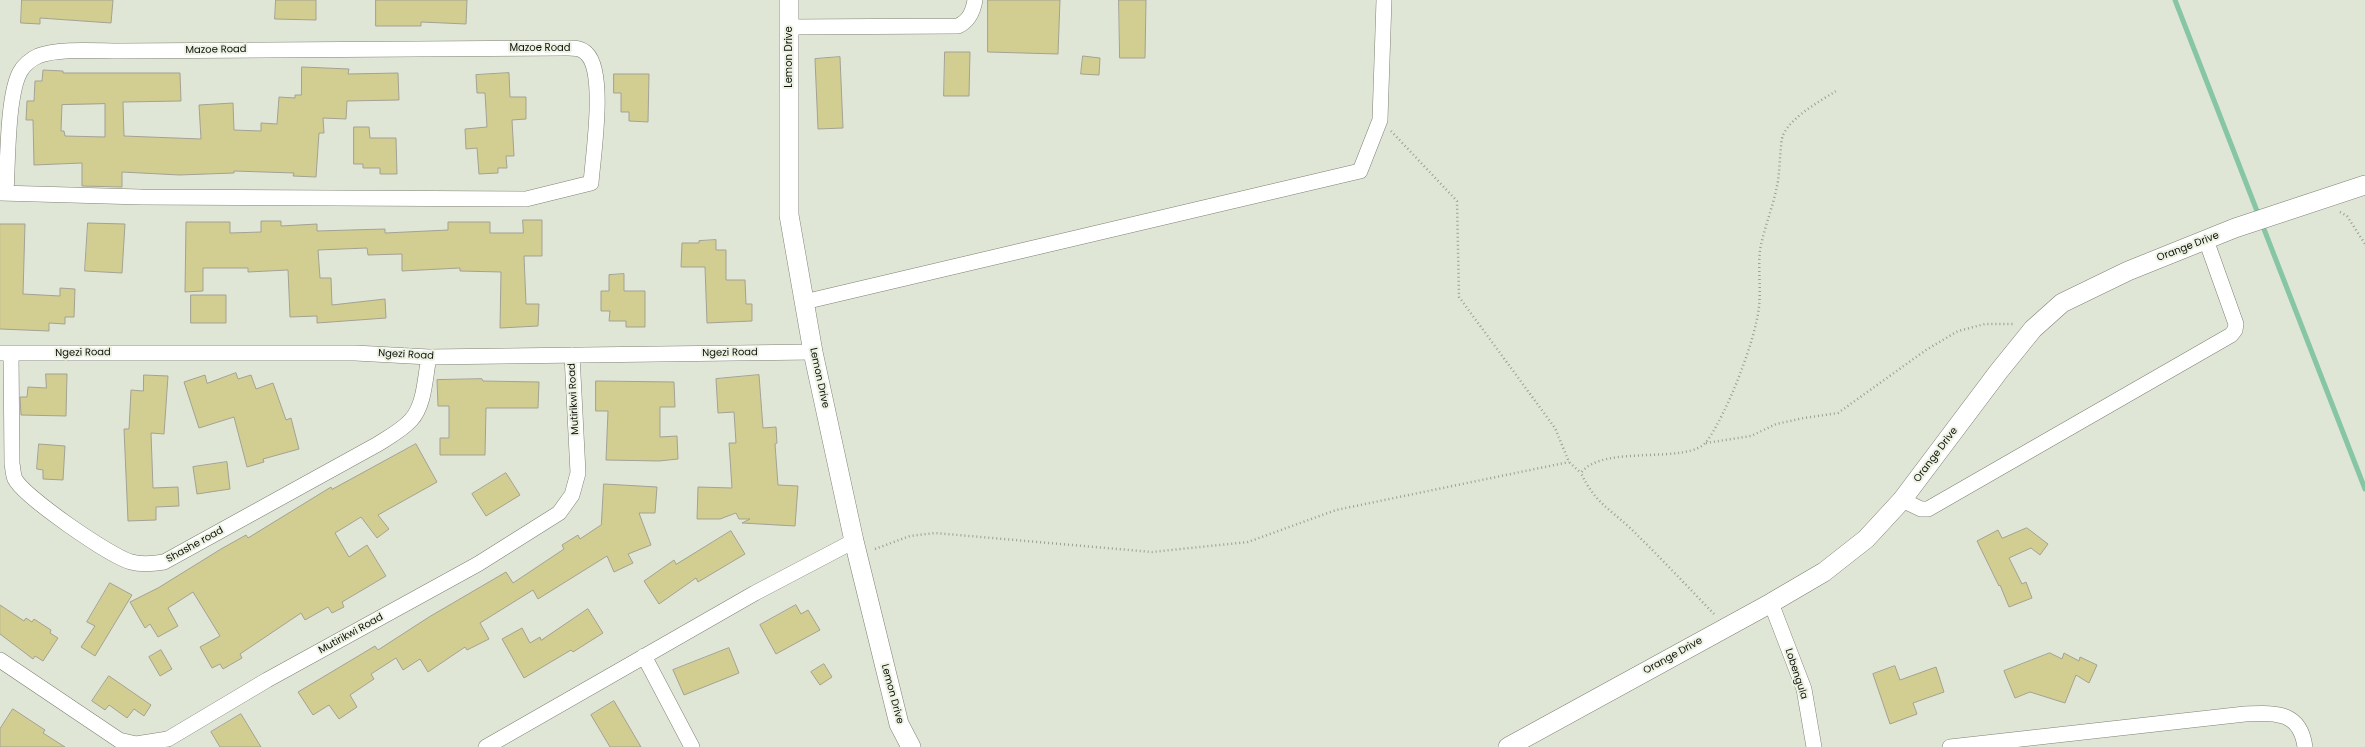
<!DOCTYPE html>
<style>
body{margin:0}
canvas{display:block;background:#e0e6d6}
</style>
<canvas width="2365" height="747"></canvas>
<script>
const ctx = document.querySelector('canvas').getContext('2d');
ctx.lineJoin = 'round';
function stroke(path, color, width, dash) { ctx.strokeStyle = color; ctx.lineWidth = width; ctx.lineCap = dash ? 'butt' : 'round'; ctx.setLineDash(dash || []); ctx.stroke(path); }
function fill(path, color) { ctx.fillStyle = color; ctx.fill(path, 'evenodd'); }
function label(font, color, halo, rows, align = 'center') {
  ctx.font = font + ' Poppins,sans-serif'; ctx.lineWidth = 4; ctx.setLineDash([]); ctx.textBaseline = 'middle'; ctx.strokeStyle = halo; ctx.fillStyle = color; for (const [text, x, y, turn = 0] of rows) {
    ctx.save(); ctx.translate(x, y); ctx.rotate((+turn || 0) * Math.PI / 180); ctx.textAlign = isNaN(turn) ? turn : align; if (halo) ctx.strokeText(text, 0, 0); ctx.fillText(text, 0, 0); ctx.restore();
  }
}
stroke(new Path2D(`
 M2175,0L2365,489`), '#86c6a5', 5);
const building = new Path2D(`
 M22,0H113L111,23L40,18V24L21,23Z
 M276,0H316V20L275,19Z
 M376,0H467L466,24L421,22V26H376Z
 M988,0H1060L1058,54L988,52Z
 M1119,0H1146L1145,58H1120Z
 M945,52H970L969,96H944Z
 M1083,56L1100,58L1099,75L1081,74Z
 M840,57L843,128L818,129L815,59Z
 M302,67L349,69L348,74L398,73L399,100L347,101L346,119L323,118L324,133H319L316,177L293,176L294,173L234,171V173L179,175L122,172V187L82,186V163L34,165L33,120H26L27,101H34L35,81H42L43,70L63,71V73H180L181,101L123,102L124,136L201,139L199,105L233,103L234,130L261,131V123L277,124L279,97L295,98V95H301ZM105,104V137L65,136L64,131H61L62,105Z
 M509,73L510,97H526V119L512,120L514,156H506L507,168H498V173L479,174L477,148L466,149L465,129L487,127L485,93H477L476,75Z
 M614,74H649L648,122L629,121V112H621V93H614Z
 M354,127H369L370,138H396L397,174H380V168H363V164H354Z
 M523,220H542V256H524L526,304H539L538,326L500,328L501,272L460,271V268L402,271V254L368,255L367,248L318,250L320,278H331L332,305L385,299L386,318L317,323V316L290,317L288,270L248,272V268H203V291L185,292L186,222H230V233L261,232V221H281V226L317,224V231L385,229V233L448,230V222H490V233H523Z
 M88,223L125,224L122,273L85,271Z
 M0,224H25L23,294L60,296V288L75,289L74,317H65V324L49,323V331L0,329Z
 M716,240V250H726V280H745L746,304H752V321L707,323L705,267H681L682,243H699V241Z
 M624,274V291H645V327H626V321H609L610,311H601V291H609V275Z
 M191,295H226V323H191Z
 M236,373L238,379L251,375L256,389L273,383L286,420L291,418L299,449L263,459L264,462L247,467L234,417L199,428L184,382L205,375L207,383Z
 M46,374H67L66,416L21,415L20,397H27L28,387L46,388Z
 M144,375L168,376L164,434L151,433L153,488L178,487L179,506L156,507V520L128,521L124,429H129L131,390L143,391Z
 M759,375L763,428L776,427L777,443L775,444L778,485L798,486L795,526L742,523L750,519H739L736,513L720,519H697L698,487L732,488L729,443H736L734,412L718,413L716,379Z
 M482,379L483,381L539,382L538,408H486L485,455H440V438H449V406H438L437,380Z
 M596,381L674,382L675,407H660V437L677,436L678,459L659,461L606,460L608,411H596Z
 M39,444L65,446L63,480L43,479V470L37,469Z
 M416,444L437,482L378,515L389,529L377,538L361,517L335,533L349,557L367,545L386,576L342,602L344,607L332,613L328,607L305,620L301,613L240,654L242,658L223,669L220,664L212,668L200,647L220,636L193,592L168,608L178,626L158,637L150,624L145,628L130,602L158,588L221,549L246,535L248,538L331,487L332,489Z
 M227,462L230,489L197,494L193,467Z
 M506,473L520,495L486,516L472,494Z
 M604,484L657,487L655,513H639L651,545L628,554L633,563L614,572L607,556L538,599L533,590L480,623L489,639L467,650L465,647L428,672L420,659L403,670L396,658L371,674L374,679L350,695L357,707L339,719L329,705L313,715L298,692L375,646L378,650L429,617L506,572L513,583L564,549L562,545L578,535L580,539L601,525Z
 M2027,528L2048,544L2040,555L2031,548L2009,558L2022,584L2026,582L2032,598L2009,607L2000,585L1999,586L1977,541L1998,530L2002,538Z
 M731,531L745,554L698,582L696,578L659,604L644,581L674,560L676,564Z
 M110,583L132,595L95,656L81,647L95,626L87,622Z
 M0,605L24,621L26,618L32,622L34,619L51,630L50,633L58,638L43,661L35,656L33,659L0,634Z
 M796,605L801,614L808,610L820,630L776,654L760,625Z
 M588,609L603,633L573,652L571,650L524,678L502,639L522,628L530,643L540,637L541,640Z
 M729,648L739,673L684,695L673,670Z
 M161,650L172,669L160,676L149,657Z
 M2050,653L2062,659L2064,653L2079,661L2080,657L2097,665L2089,683L2076,675L2065,703L2030,692L2015,698L2004,671Z
 M824,664L832,677L820,685L811,672Z
 M1895,666L1900,680L1936,667L1944,692L1913,703L1917,714L1890,724L1873,674Z
 M109,676L151,705L144,716L134,709L127,718L109,705L105,710L92,701Z
 M614,701L641,747H610L591,715Z
 M13,709L45,730L43,733L65,747H0V729Z
 M241,714L261,747H220L211,732Z`);
fill(building, '#d2cd90');
stroke(building, '#a3a293', 1);
const minor = new Path2D(`
 M789,27L958,26C969,21 973,12 975,0
 M0,193L141,197L526,199L591,183C593,156 606,73 587,54C581,47 572,48 564,48L120,51C97,51 58,48 38,56C31,59 23,66 20,72C7,96 8,163 6,192
 M804,302L1360,171L1380,120L1384,0
 M0,353H355L429,357L813,352
 M11,353L12,464C13,468 13,475 15,479C24,497 110,556 131,562C142,565 152,564 164,562L378,444C389,437 402,430 411,420C425,405 425,376 429,357
 M1902,500L1921,509H1928L2231,335L2235,330L2236,324L2206,240
 M1771,603L1804,689L1814,747
 M644,656L692,747
 M0,660L119,740L136,744L168,739L267,680L478,564L559,513L572,495L578,473L572,355
 M486,747L755,593L854,541
 M1950,747L2245,714C2274,713 2300,710 2305,747`);
const tertiary = new Path2D(`
 M789,0V215L813,352L854,541L899,724L911,747
 M1508,747L1771,603L1824,572L1866,539L1902,500L1999,371L2033,329L2062,303L2128,271L2235,228L2365,185`);
stroke(minor, '#7d8273', 16);
stroke(tertiary, '#7d8273', 20);
stroke(new Path2D(`
 M1391,131L1457,201L1459,297L1555,428L1569,462L1581,473
 M2340,212L2347,216L2365,244
 M1706,443L1751,436L1776,424L1804,418L1838,413L1926,350L1958,331L1985,324H2013
 M875,549L910,536L935,533L1152,552L1248,542L1336,510L1569,462
 M1714,614C1686,585 1658,555 1629,527C1607,507 1594,501 1581,473C1603,443 1689,466 1707,441C1727,413 1755,342 1759,307C1761,288 1758,268 1760,250C1764,228 1773,207 1777,186C1780,174 1780,142 1783,135C1792,116 1819,102 1836,91`), '#9a9f92', 2.5, [1, 3]);
stroke(minor, '#fff', 15);
stroke(tertiary, '#fff', 19);
label('10px', '#0d0f0a', '#edf3e3', [
 ["Mazoe Road",540,48],
 ["Mazoe Road",216,50,-1],
 ["Lemon Drive",789,57,-90],
 ["Orange Drive",2188,247,-21],
 ["Ngezi Road",83,353,-1],
 ["Ngezi Road",730,353,-1],
 ["Ngezi Road",406,355,3],
 ["Lemon Drive",819,378,78],
 ["Mutirikwi Road",574,399,-93],
 ["Orange Drive",1936,455,-53],
 ["Shashe road",195,545,-29],
 ["Mutirikwi Road",351,634,-29],
 ["Orange Drive",1673,656,-29],
 ["Lobengula",1796,674,72],
 ["Lemon Drive",892,694,75]
]);
</script>
